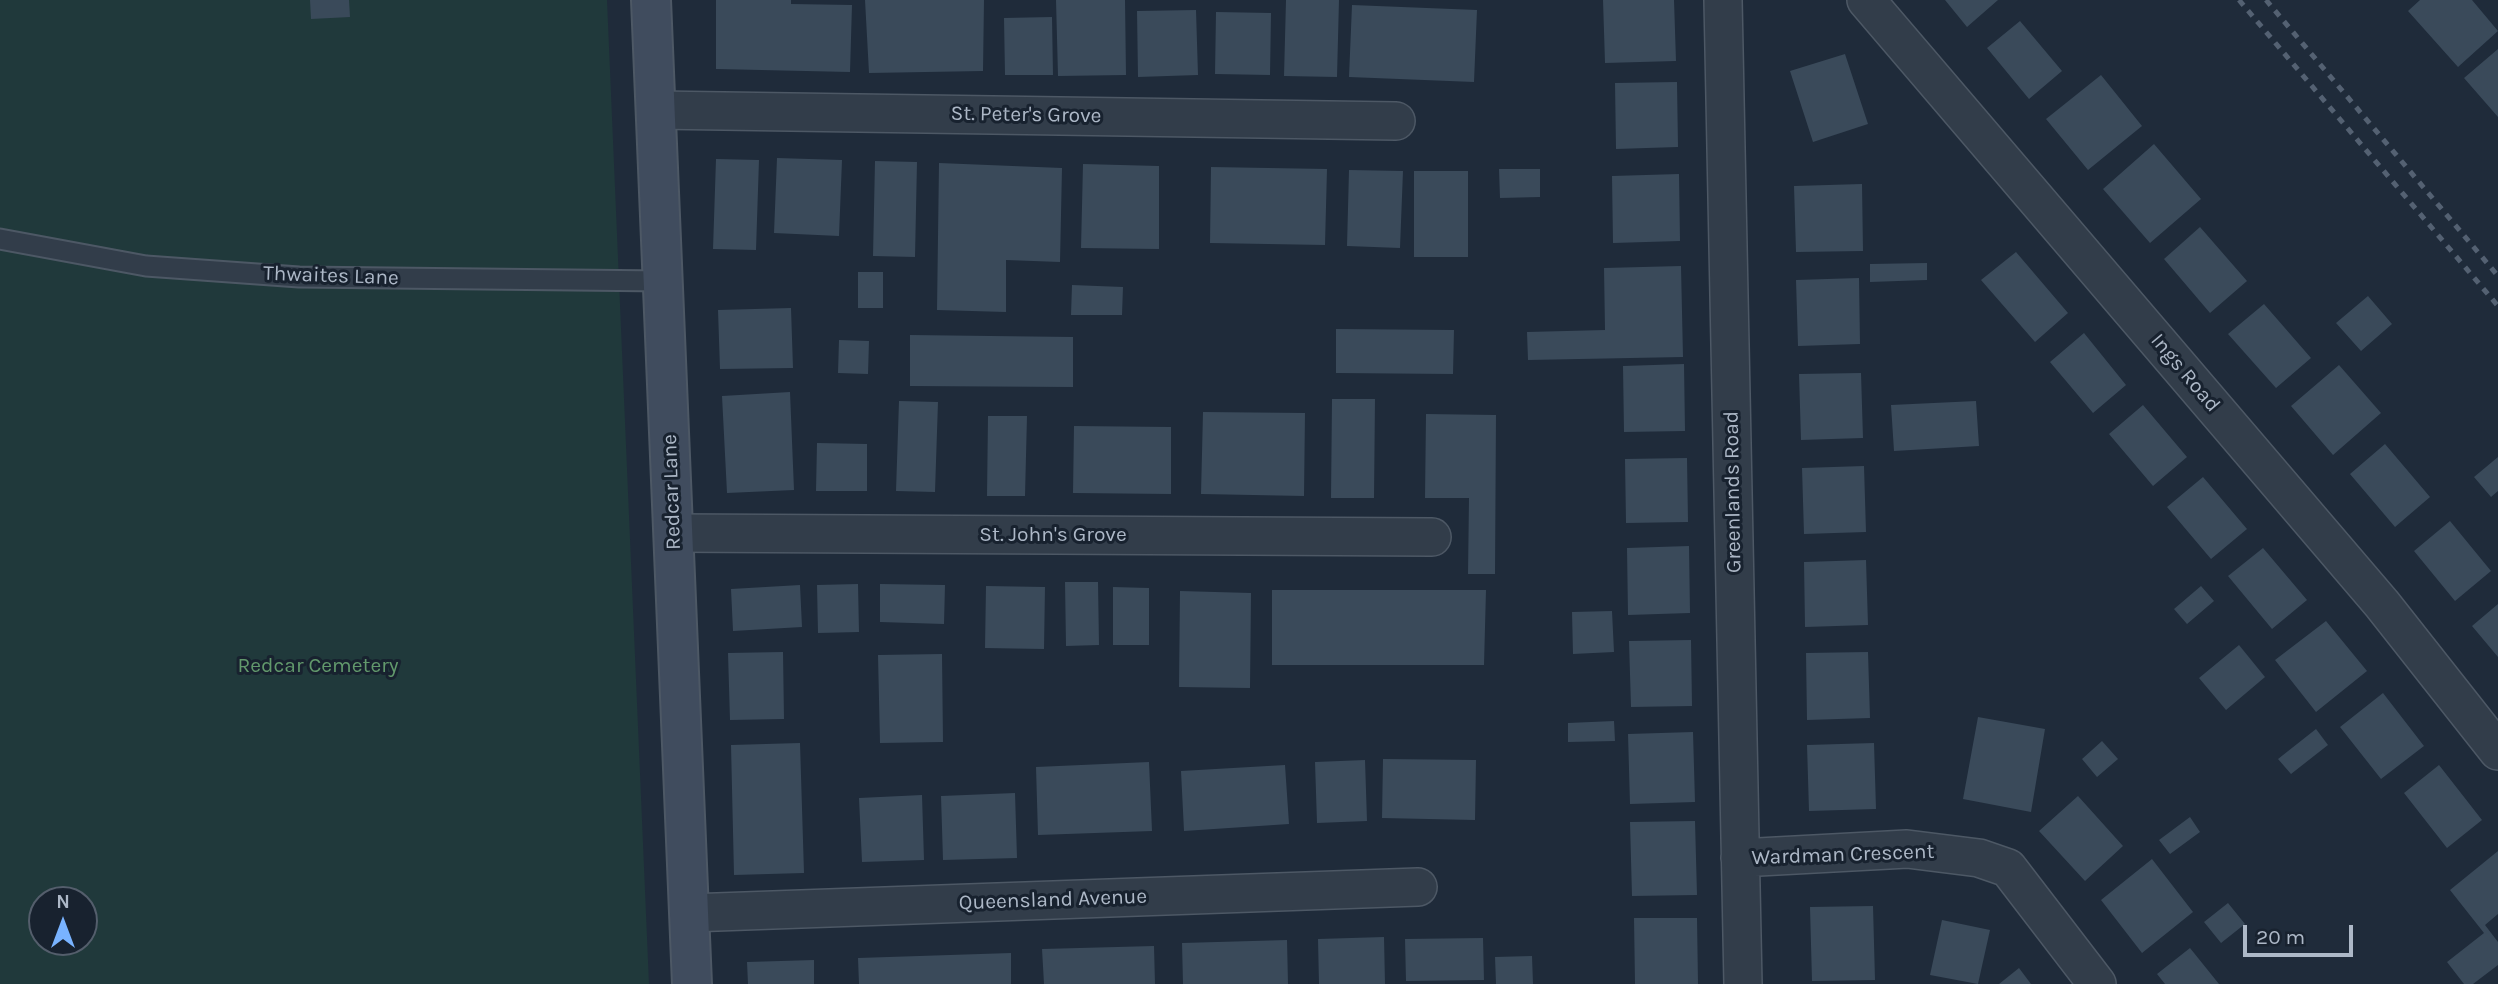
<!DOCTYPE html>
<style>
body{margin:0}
#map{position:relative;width:2498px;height:984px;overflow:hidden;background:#1f2b3a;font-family:Karla,sans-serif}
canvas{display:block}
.north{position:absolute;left:28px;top:886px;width:70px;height:70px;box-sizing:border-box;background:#18222f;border:2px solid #545e6c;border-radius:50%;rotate:0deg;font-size:19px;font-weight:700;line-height:28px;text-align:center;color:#adb8c7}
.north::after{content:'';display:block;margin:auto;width:24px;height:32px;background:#79b3ff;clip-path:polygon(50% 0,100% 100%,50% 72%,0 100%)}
.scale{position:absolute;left:2243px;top:925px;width:110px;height:32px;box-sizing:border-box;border:4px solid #adb8c7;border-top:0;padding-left:9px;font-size:21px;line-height:24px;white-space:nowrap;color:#adb8c7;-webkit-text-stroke:5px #18222f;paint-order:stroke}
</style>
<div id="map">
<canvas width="2498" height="984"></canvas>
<div class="north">N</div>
<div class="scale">20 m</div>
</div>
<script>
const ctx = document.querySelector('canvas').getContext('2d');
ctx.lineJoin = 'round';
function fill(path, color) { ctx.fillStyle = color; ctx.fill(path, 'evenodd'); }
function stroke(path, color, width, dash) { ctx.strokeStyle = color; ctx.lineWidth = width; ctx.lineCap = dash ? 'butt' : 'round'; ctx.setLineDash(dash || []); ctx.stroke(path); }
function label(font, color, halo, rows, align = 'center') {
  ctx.font = font + ' Karla,sans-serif'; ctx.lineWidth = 6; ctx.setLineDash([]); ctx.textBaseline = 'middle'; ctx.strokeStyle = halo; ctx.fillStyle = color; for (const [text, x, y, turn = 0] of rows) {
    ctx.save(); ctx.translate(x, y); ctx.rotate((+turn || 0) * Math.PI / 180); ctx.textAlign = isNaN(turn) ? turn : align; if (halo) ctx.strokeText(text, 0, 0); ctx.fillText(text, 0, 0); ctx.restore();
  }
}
fill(new Path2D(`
 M0,0H607L649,984H0ZM42,900H84V942H42Z`), '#20393b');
fill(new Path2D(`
 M310,0H349L350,17L311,19Z
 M716,0H791V4L852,5L850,72L716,69Z
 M865,0H984L983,71L869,73Z
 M1056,0H1125L1126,75L1058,76Z
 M1286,0H1339L1337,77L1284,76Z
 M1603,0H1674L1676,61L1605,63Z
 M1945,0H1998L1967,27Z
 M2420,0H2472L2498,31L2458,67L2408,11Z
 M1352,5L1477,10L1474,82L1349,77Z
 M1196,10L1198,75L1138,77L1137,11Z
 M1216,12L1271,13L1270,75L1215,74Z
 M1052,17L1053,75H1005L1004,18Z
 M2020,21L2062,71L2029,99L1987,48Z
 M2498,49V117L2464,78Z
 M1845,54L1868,124L1813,142L1790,71Z
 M2101,75L2142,126L2088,170L2046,119Z
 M1677,82L1678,147L1616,149L1615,83Z
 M2154,144L2201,199L2150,243L2103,189Z
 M777,158L842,160L839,236L774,233Z
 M716,159L759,160L756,250L713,249Z
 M875,161L917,162L915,257L873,256Z
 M939,163L1062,168L1060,262L1006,260V312L937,310Z
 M1083,164L1159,166V249L1081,248Z
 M1211,167L1327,169L1325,245L1210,243Z
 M1499,169H1540V197L1500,198Z
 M1349,170L1403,171L1400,248L1347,246Z
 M1414,171H1468V257H1414Z
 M1679,174L1680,241L1613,243L1612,176Z
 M1862,184L1863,251L1796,252L1794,186Z
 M2200,227L2247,281L2210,313L2164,259Z
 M2016,252L2068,313L2035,342L1981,280Z
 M1927,263V280L1870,282V264Z
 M1681,266L1683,357L1528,360L1527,332L1605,330L1604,268Z
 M858,272H883V308H858Z
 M1859,278L1860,344L1798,346L1796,280Z
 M1072,285L1123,287L1122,315H1071Z
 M2368,296L2392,324L2361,351L2336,323Z
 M2264,304L2311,358L2276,388L2228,334Z
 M791,308L793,368L720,369L718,310Z
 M1336,329L1454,330L1453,374L1336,373Z
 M2084,333L2126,385L2093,413L2050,362Z
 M910,335L1073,337V387L910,386Z
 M839,340L869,341L868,374L838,373Z
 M1684,364L1685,431L1624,432L1623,366Z
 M2339,365L2381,413L2333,455L2291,406Z
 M1861,373L1863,438L1801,440L1799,374Z
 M790,392L794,490L727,493L722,396Z
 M1332,399H1375L1374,498H1331Z
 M899,401L938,402L935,492L896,491Z
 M1976,401L1979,446L1894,451L1891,405Z
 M2143,405L2187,457L2153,486L2109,434Z
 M1203,412L1305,413L1304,496L1201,494Z
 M1426,414L1496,415L1495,574H1468L1469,498H1425Z
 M988,416H1027L1025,496H987Z
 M1074,426L1171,427V494L1073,493Z
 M817,443L867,444V491H816Z
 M2385,444L2430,497L2395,527L2350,474Z
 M2498,457V491L2491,497L2474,477Z
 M1687,458L1688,522L1626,523L1625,459Z
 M1864,466L1866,532L1804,534L1802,468Z
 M2203,477L2247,529L2211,559L2167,507Z
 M2450,521L2491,571L2455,601L2414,551Z
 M1689,546L1690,613L1628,615L1627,548Z
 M2263,548L2307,600L2272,629L2228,576Z
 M1866,560L1868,625L1805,627L1804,562Z
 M1065,582H1098L1099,645L1066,646Z
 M858,584L859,632L818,633L817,585Z
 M880,584L945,585L944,624L880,622Z
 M800,585L802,627L733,631L731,589Z
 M986,586L1045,587L1044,649L985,648Z
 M2201,586L2214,601L2187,624L2174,609Z
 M1113,587L1149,588V645H1113Z
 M1272,590H1486L1484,665H1272Z
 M1180,591L1251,593L1250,688L1179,687Z
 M2498,604V657L2472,626Z
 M1612,611L1614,652L1573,654L1572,612Z
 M2326,621L2367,671L2316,712L2275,660Z
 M1691,640L1692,706L1631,707L1629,641Z
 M2239,645L2265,677L2226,710L2199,678Z
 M783,652L784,719L730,720L728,653Z
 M1868,652L1870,718L1807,720L1806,653Z
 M942,654L943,742L880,743L878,655Z
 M2383,693L2424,746L2381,779L2340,727Z
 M1978,717L2045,729L2031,812L1963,799Z
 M1614,721L1615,741L1568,742V723Z
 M2316,729L2328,745L2291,774L2278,759Z
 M1693,732L1695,802L1630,804L1628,734Z
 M2102,741L2118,759L2097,777L2082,759Z
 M800,743L804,873L734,875L731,745Z
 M1874,743L1876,809L1809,811L1807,745Z
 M1383,759L1476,760L1475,820L1382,818Z
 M1365,760L1367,821L1317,823L1315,762Z
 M1149,762L1152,831L1038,835L1036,767Z
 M1285,765L1289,824L1184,831L1181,771Z
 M2439,765L2482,820L2447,848L2404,793Z
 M1015,793L1017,858L943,860L941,796Z
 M922,795L924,860L862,862L859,798Z
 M2078,796L2123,846L2085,881L2039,831Z
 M2190,817L2200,832L2170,854L2159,840Z
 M1695,821L1697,895L1632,896L1630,822Z
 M2498,851V914L2485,925L2498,942V965L2473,984H2464L2447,962L2484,933L2450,890Z
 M2152,859L2193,912L2142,953L2101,900Z
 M2228,903L2245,924L2221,943L2204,922Z
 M1873,906L1875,980L1812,981L1810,907Z
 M1634,918H1697L1698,984H1635Z
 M1942,920L1990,930L1978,984L1930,975Z
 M1384,937L1385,984H1319L1318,939Z
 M1483,938L1484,980L1406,981L1405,939Z
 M1287,940L1288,984H1183L1182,943Z
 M1154,946L1155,984H1044L1042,949Z
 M2190,948L2219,984H2165L2157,974Z
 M1011,953V984H859L858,958Z
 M1532,956L1533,984H1496L1495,957Z
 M814,960V984H748L747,962Z
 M2019,968L2031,984H1999Z`), '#3a4a5a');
const lane = new Path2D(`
 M0,239L146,266L299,277L664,281`);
const street = new Path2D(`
 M1723,0L1743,984
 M1866,0L2382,604L2498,751
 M656,110L1396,121
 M674,533L1432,537
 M1740,858L1907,849L1979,858L2008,868L2097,984
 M689,913L1418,887`);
const secondary = new Path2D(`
 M651,0L692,984`);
stroke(lane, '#4d5865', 23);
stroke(street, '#4d5865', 40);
stroke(secondary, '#4d5865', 42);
stroke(lane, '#323d4a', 19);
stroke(street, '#323d4a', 37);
stroke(secondary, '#404c5e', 38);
stroke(new Path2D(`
 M2239,0L2498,306
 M2266,0L2498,276`), '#546172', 5, [7, 7]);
label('21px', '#adb8c7', '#18222f', [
 ["St. Peter's Grove",1026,115,1],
 ["Thwaites Lane",331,276,2],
 ["Ings Road",2185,373,50],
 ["Redcar Lane",672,492,-92],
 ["Greenlands Road",1733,492,-91],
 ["St. John's Grove",1053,535],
 ["Wardman Crescent",1843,855,-2],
 ["Queensland Avenue",1053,900,-2]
]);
label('21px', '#62996c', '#18222f', [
 ["Redcar Cemetery",318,666]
]);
</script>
